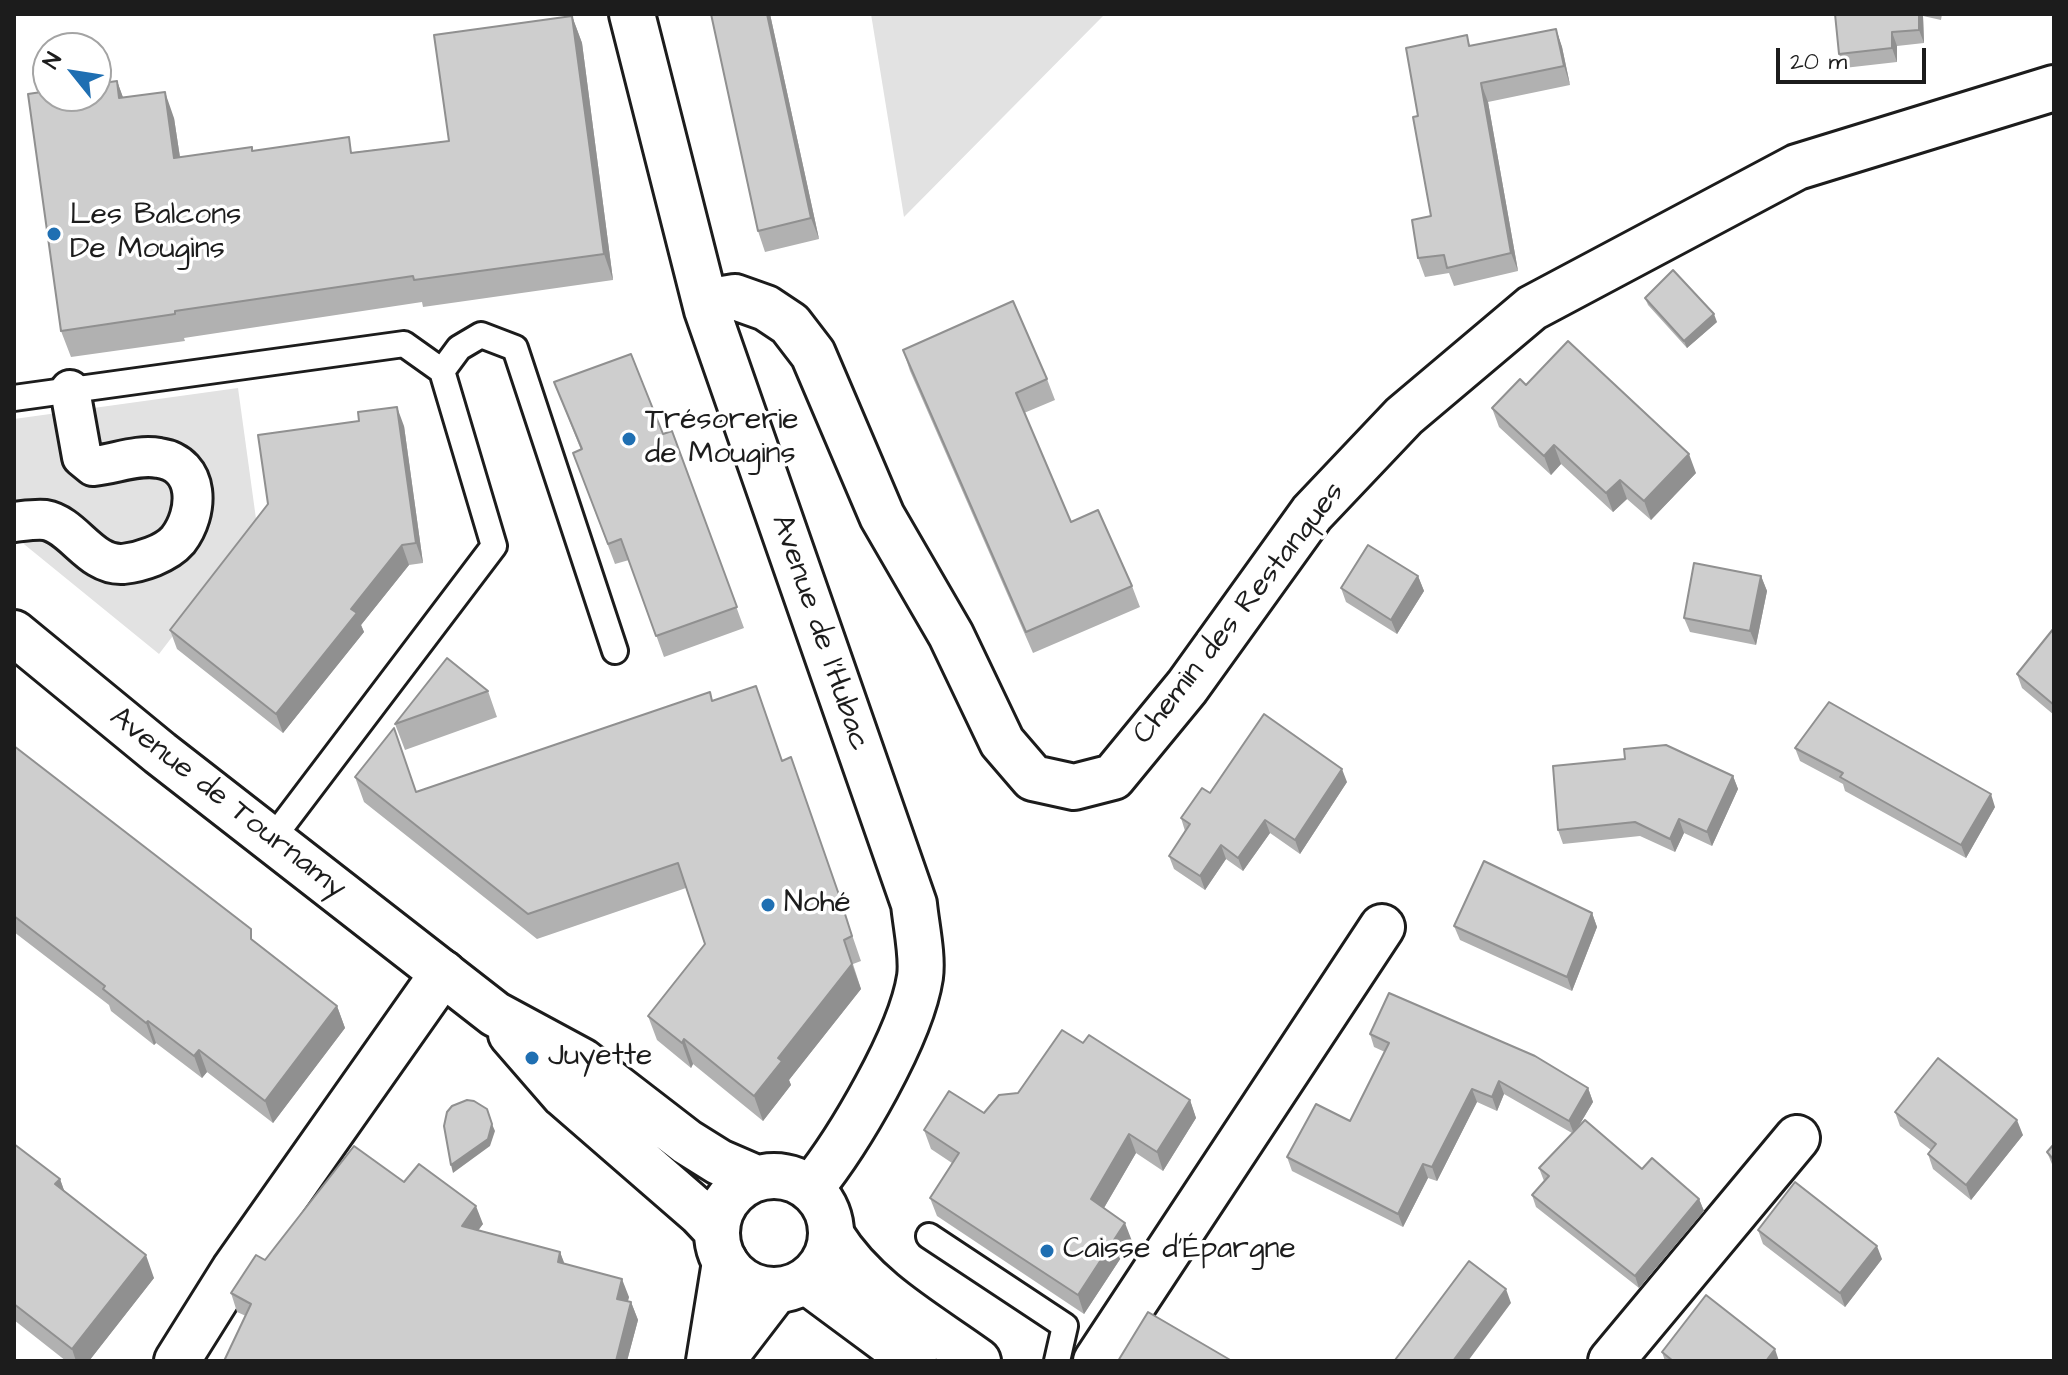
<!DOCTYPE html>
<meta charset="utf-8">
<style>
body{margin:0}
#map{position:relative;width:2068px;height:1375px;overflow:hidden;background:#fff;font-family:"Architects Daughter",sans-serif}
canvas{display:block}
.frame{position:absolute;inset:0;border:16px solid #1c1c1c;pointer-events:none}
.north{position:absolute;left:32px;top:32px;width:80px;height:80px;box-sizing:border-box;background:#fff;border:2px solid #a4a4a4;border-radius:50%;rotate:300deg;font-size:22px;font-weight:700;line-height:32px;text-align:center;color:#1c1c1c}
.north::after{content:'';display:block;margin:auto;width:28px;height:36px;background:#1f6fb2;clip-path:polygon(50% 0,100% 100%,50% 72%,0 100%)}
.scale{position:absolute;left:1776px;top:48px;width:150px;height:36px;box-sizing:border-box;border:4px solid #1c1c1c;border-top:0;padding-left:10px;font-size:24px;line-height:28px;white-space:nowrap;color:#1c1c1c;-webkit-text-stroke:6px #fff;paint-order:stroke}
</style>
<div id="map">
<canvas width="2068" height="1375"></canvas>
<div class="frame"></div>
<div class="north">N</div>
<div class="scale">20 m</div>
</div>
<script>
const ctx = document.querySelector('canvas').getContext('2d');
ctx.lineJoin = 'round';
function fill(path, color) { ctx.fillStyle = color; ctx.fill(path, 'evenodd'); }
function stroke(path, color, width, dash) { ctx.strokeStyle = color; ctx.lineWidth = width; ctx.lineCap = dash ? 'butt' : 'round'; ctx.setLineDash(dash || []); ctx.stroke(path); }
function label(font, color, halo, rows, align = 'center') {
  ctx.font = font + ' "Architects Daughter",sans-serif'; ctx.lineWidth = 7; ctx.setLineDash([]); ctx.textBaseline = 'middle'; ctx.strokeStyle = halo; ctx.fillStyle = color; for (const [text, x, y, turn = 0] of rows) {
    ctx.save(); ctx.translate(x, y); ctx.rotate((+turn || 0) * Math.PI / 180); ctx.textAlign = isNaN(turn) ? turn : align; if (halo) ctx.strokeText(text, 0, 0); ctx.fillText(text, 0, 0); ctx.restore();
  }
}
fill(new Path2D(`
 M871,14H1105L904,217Z
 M238,388L257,526L159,654L14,536V419Z`), '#e2e2e2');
const service = new Path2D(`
 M442,371L459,348L481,335L515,348L615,651
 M14,398L404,344L442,371L494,546L272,839
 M929,1236L1065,1326L1057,1361`);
const pedestrian = new Path2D(`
 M14,522C24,521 35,519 45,520C74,525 90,566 123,564C141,562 166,554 178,540C199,513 201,464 159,458C137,454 115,464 93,466L82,457L70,390`);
const minor = new Path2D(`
 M632,14L707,310L914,904C916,925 923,956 920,977C911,1036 849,1141 811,1188
 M705,302L735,297L766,308L790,324L813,354L882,516L951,635L1002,742L1033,778L1074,787L1113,777L1187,687L1312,513L1404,416L1532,308L1797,167L2054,88
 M832,1236C866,1291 927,1324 978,1361
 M806,1281L914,1361
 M177,1361L234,1270L443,973
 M709,1361L725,1262
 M725,1361L730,1350L776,1290
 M1096,1361L1382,927
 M1611,1361L1797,1138`);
const secondary = new Path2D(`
 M14,633L160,753L495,1014L582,1061L687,1142L719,1162L756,1178
 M511,1034L564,1095L701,1214L717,1231
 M717 1233a57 57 0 1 1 114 0a57 57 0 1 1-114 0Z`);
stroke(service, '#1c1c1c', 30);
stroke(pedestrian, '#1c1c1c', 44);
stroke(minor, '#1c1c1c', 50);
stroke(secondary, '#1c1c1c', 50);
stroke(service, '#fff', 24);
stroke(pedestrian, '#fff', 38);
stroke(minor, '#fff', 44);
stroke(secondary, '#fff', 44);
fill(new Path2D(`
 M711,14H770L819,239L765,252L758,231Z
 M1835,14H1942L1941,20L1923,16L1924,43L1897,46V62L1844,68L1839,54Z
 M572,16L582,43L613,280L423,307L422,302L184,338L185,341L71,357L61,331L117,81L123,98L174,118L180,157L253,151L354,152L449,141Z
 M1556,29L1562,47L1570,85L1488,102L1518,271L1454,286L1449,273L1425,277L1418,258L1431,216L1418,116L1467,35L1470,46Z
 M1645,298L1717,322L1687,348L1648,305Z
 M903,350L1047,379L1055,400L1024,413L1071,522L1132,586L1140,607L1033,653L910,371Z
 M554,382L663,434L672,431L744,628L664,657L629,560L615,564L573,453L581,450Z
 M1526,385L1696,473L1651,520L1627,499L1613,512L1561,464L1551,475L1499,427L1492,408Z
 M404,426L423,563L409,565L361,625L364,632L283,733L177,649L170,630Z
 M1418,576L1424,591L1397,634L1346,602L1341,588Z
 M1761,576L1767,591L1756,645L1690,632L1684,618Z
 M2054,628V715L2022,688L2017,674Z
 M488,691L497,717L405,750L395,724Z
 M713,701L783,761L791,757L861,961L853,964L861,989L789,1080L791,1085L763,1121L693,1064L691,1068L657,1040L648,1016L705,944L686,888L537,939L364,802L355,777L417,792Z
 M14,746L256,943L337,1006L345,1028L273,1123L207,1072L202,1078L156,1043L154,1045L111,1011L109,1005L14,932Z
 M1795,748L1995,807L1966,858L1845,791L1843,784L1800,761Z
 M1625,759L1733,776L1738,789L1712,846L1684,833L1675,852L1640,836L1563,844L1558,830Z
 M1347,782L1300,854L1270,833L1243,871L1226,859L1205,890L1174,869L1169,856L1185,831L1181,818L1210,793Z
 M1592,913L1597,927L1572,991L1460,940L1454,926Z
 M1370,1034L1588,1088L1593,1102L1578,1127L1642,1169L1699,1199L1704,1211L1639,1288L1536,1207L1532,1195L1544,1181L1539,1168L1572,1133L1504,1094L1497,1111L1477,1102L1437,1181L1428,1178L1403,1227L1292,1171L1287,1157L1350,1121L1385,1052L1374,1047Z
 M1083,1043L1190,1100L1196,1118L1163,1171L1136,1153L1104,1208L1132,1241L1084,1314L937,1216L930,1198L952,1163L931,1149L924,1130L984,1113L1018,1093Z
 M1895,1112L2023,1135L1971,1200L1933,1169L1928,1154L1931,1150L1900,1126Z
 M14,1144L60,1179L64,1191L154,1278L89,1361H66L14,1320Z
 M2054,1144V1169L2047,1152Z
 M404,1182L483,1224L478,1230L560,1252L564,1264L629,1297L628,1301L631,1302L638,1320L627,1361H224L246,1316L237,1312L231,1293L265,1260Z
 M1758,1230L1882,1259L1845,1307L1763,1244Z
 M1662,1352L1779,1361H1665Z`), '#b1b1b1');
fill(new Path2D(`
 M767,14H770L819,239L811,218Z
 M1919,14H1923V16L1924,43L1919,30Z
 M572,16L582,43L613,280L604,254Z
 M1556,29L1562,47L1570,85L1564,66Z
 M1892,32L1897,46V62L1892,48Z
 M117,81L127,108L119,98Z
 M1481,83L1488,102L1518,271L1511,253Z
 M165,92L174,118L184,184L174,158Z
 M1714,314L1717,322L1687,348L1684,341Z
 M397,407L404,426L423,563L416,543Z
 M1554,445L1561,464L1551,475L1544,456Z
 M1689,454L1696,473L1651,520L1644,501Z
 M1620,480L1627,499L1613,512L1606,493Z
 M402,545L409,565L361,625L364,632L283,733L276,714L351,609Z
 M1418,576L1424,591L1397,634L1391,620Z
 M1761,576L1767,591L1756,645L1750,631Z
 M1342,769L1347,782L1300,854L1295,840Z
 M1733,776L1738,789L1712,846L1707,832Z
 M1991,794L1995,807L1966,858L1961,845Z
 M1679,819L1684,833L1675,852L1670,839Z
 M1265,820L1270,833L1243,871L1238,858Z
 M1221,845L1226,859L1205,890L1200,876Z
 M1592,913L1597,927L1572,991L1567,977Z
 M852,964L861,989L789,1080L791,1085L763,1121L754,1096L778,1058Z
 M337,1006L345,1028L273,1123L265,1101Z
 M148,1021L156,1043L154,1045L146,1023Z
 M684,1039L693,1064L691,1068L682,1043Z
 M199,1050L207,1072L202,1078L194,1056Z
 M1499,1081L1504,1094L1497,1111L1492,1097Z
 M1588,1088L1593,1102L1574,1134L1569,1121Z
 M1472,1089L1477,1102L1437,1181L1432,1167Z
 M1190,1100L1196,1118L1163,1171L1157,1152Z
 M2017,1120L2023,1135L1971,1200L1966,1185Z
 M492,1124L495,1131L490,1146L453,1173L451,1165Z
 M1129,1134L1136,1153L1098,1218L1091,1199Z
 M1423,1164L1428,1178L1403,1227L1398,1214Z
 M60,1179L68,1201L55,1184Z
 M1699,1199L1704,1211L1639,1288L1635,1276Z
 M476,1206L483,1224L468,1244L462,1226Z
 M1125,1223L1132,1241L1084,1314L1078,1295Z
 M1877,1246L1882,1259L1845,1307L1840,1293Z
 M560,1252L567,1270L558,1262Z
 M146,1255L154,1278L89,1361H76L72,1349Z
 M622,1279L629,1297L623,1317L617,1299Z
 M1506,1289L1511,1303L1468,1361H1453Z
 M631,1302L638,1320L627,1361H616Z
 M1775,1349L1779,1361H1766Z`), '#909090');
const building = new Path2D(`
 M711,14H767L811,218L758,231Z
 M1835,14H1919V30L1892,32V48L1839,54Z
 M572,16L604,254L414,280L413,276L175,311V314L61,331L28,94L48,91V96H96V84L117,81L119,98L165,92L174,158L252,147V151L349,137L351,153L449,141L434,35Z
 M1556,29L1564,66L1481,83L1511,253L1447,268L1444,255L1418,258L1412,220L1431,216L1413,117L1418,116L1406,48L1467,35L1469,46Z
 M1673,270L1714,314L1684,341L1645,298Z
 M1013,301L1047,379L1016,393L1071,522L1098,510L1132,586L1026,632L903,350Z
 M1568,341L1689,454L1644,501L1620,480L1606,493L1554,445L1544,456L1492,408L1520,379L1526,385Z
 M631,354L663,434L672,431L737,607L656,636L621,539L608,544L573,453L582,449L554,382Z
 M397,407L416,543L402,545L351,609L357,613L276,714L170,630L268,504L258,435L359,421L358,412Z
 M1368,545L1418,576L1391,620L1341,588Z
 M1694,563L1761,576L1750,631L1684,618Z
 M2054,628V705L2017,674Z
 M447,658L488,691L395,724Z
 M756,686L782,761L791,757L838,892L852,936L844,940L852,964L778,1058L782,1061L754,1096L684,1039L682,1043L648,1016L705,944L678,863L528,914L355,777L394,728L416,792L710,692L712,701Z
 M1829,702L1991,794L1961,845L1840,777L1843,773L1795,748Z
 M1264,714L1342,769L1295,840L1265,820L1238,858L1221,845L1200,876L1169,856L1190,824L1181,818L1202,788L1210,793Z
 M1666,745L1733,776L1707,832L1679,819L1670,839L1635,822L1558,830L1553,766L1625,759L1624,749Z
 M14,746L251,929V939L337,1006L265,1101L199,1050L194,1056L148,1021L146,1023L103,989L105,986L14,916Z
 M1484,861L1592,913L1567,977L1454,926Z
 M1389,993L1535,1056L1588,1088L1569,1121L1499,1081L1492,1097L1472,1089L1432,1167L1423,1164L1398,1214L1287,1157L1316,1104L1350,1121L1389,1043L1370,1034Z
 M1062,1030L1083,1043L1089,1035L1190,1100L1157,1152L1129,1134L1091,1199L1125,1223L1078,1295L930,1198L959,1153L924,1130L949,1091L984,1113L999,1095L1018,1093Z
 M1938,1058L2017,1120L1966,1185L1928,1154L1936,1144L1895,1112Z
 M467,1100L474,1101L487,1109L492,1124L488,1139L451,1165L444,1126L447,1112L452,1106Z
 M1585,1120L1642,1169L1652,1158L1699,1199L1635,1276L1532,1195L1549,1176L1539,1168Z
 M14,1144L60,1179L55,1184L146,1255L72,1349L14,1304Z
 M2054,1144V1160L2047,1152Z
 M354,1146L404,1182L419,1164L476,1206L462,1226L560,1252L558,1262L622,1279L617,1299L631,1302L616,1361H224L251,1304L231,1293L256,1255L265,1260Z
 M1795,1182L1877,1246L1840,1293L1758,1230Z
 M1469,1261L1506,1289L1453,1361H1396L1395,1360Z
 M1706,1295L1775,1349L1766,1361H1673L1662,1352Z
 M1148,1312L1232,1361H1118Z`);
fill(building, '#cecece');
stroke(building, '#909090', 2);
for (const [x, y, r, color] of [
 [54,234,8,"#1f6fb2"],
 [629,439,8,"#1f6fb2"],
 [768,905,8,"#1f6fb2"],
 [532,1058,8,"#1f6fb2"],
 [1047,1251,8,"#1f6fb2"]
]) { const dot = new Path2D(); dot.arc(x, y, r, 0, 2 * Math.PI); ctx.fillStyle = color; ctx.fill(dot); stroke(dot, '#fff', 3); }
label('30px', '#1c1c1c', '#fff', [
 ["Les Balcons",70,217],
 ["De Mougins",70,251],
 ["Trésorerie",645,422],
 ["de Mougins",645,456],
 ["Nohé",784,905],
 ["Juyette",548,1058],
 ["Caisse d'Épargne",1063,1251]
], 'left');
label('30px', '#1c1c1c', '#fff', [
 ["Chemin des Restanques",1240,614,-52],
 ["Avenue de l'Hubac",819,633,71],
 ["Avenue de Tournamy",227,804,38]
]);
</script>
